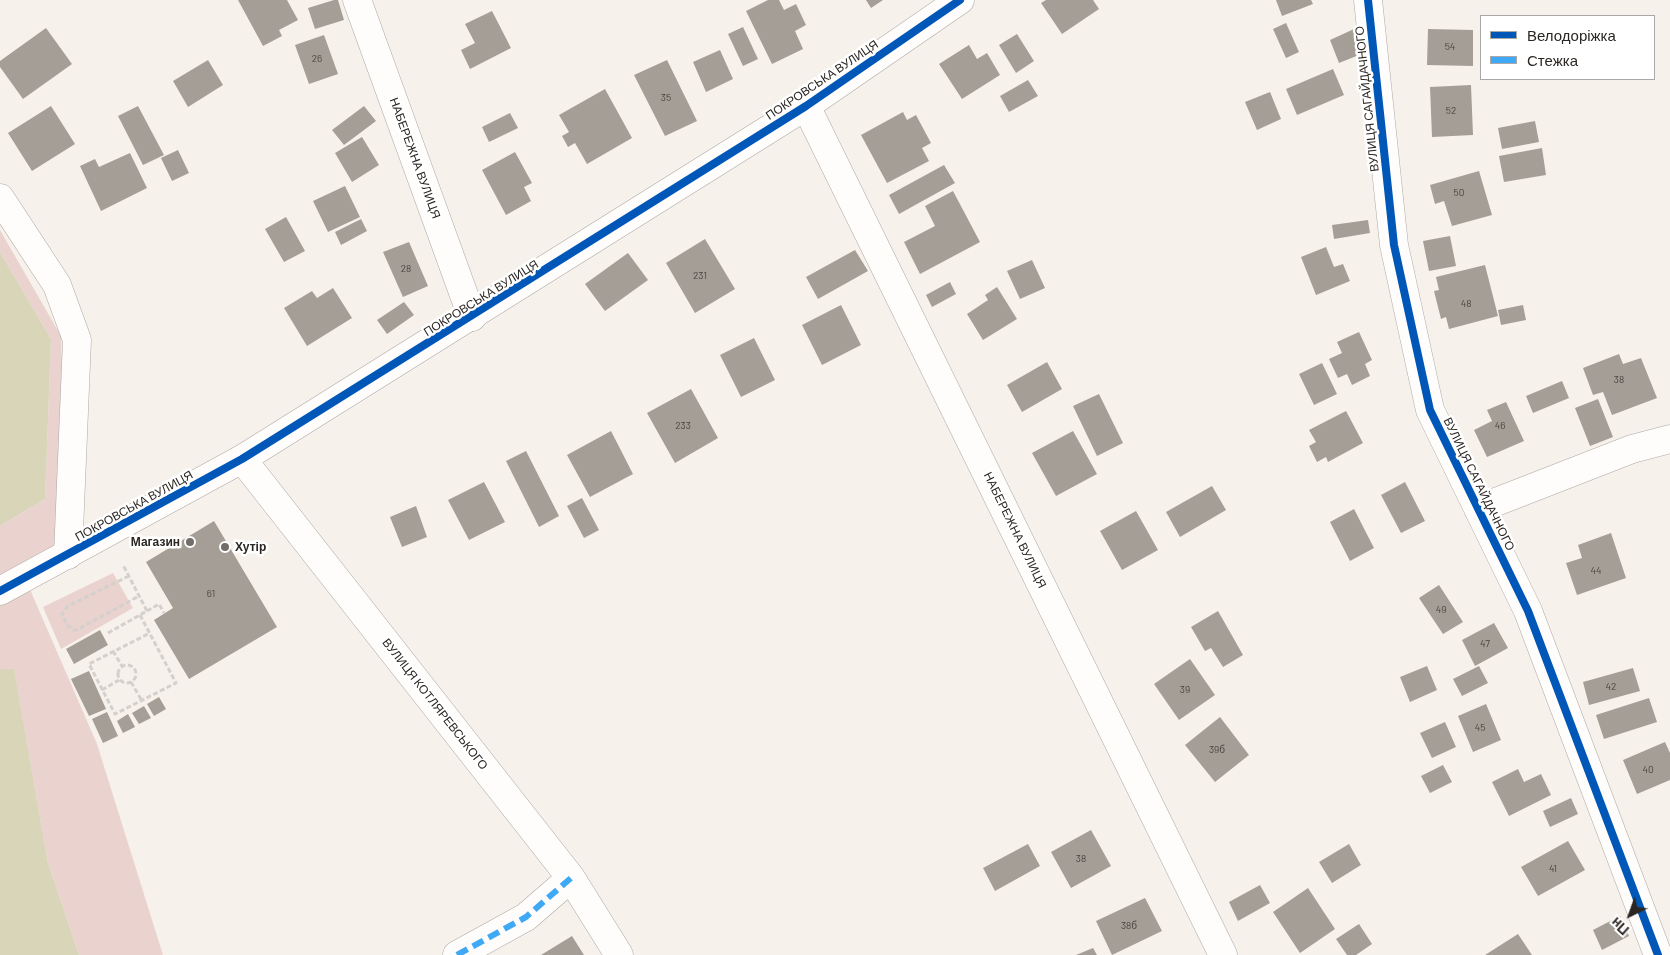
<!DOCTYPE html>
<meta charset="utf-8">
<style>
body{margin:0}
#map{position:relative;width:1670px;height:955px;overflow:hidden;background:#f7f1eb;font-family:Barlow,sans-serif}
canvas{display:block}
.legend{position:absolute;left:1480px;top:15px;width:175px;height:65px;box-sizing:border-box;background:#fff;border:1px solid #aaa8a7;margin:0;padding:6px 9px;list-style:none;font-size:15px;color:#2b2622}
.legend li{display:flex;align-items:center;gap:10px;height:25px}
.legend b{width:25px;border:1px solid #aaa8a7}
.north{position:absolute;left:1605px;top:890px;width:50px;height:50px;-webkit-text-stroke:4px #fff;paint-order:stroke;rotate:222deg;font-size:14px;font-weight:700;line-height:20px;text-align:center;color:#2b2622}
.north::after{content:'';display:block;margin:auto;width:18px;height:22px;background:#2b2622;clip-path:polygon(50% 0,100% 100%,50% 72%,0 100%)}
</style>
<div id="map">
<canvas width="1670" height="955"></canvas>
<ul class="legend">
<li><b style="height:6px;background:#0057b8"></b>Велодоріжка</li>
<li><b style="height:6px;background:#3fa9f5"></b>Стежка</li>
</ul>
<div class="north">Пн</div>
</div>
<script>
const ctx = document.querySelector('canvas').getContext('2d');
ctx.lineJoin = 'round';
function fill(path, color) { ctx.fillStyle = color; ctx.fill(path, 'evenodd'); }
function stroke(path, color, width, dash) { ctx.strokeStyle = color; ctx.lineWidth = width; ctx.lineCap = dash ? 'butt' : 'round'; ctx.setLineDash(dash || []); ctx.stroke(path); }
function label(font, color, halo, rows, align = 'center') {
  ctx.font = font + ' Barlow,sans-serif'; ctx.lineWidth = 5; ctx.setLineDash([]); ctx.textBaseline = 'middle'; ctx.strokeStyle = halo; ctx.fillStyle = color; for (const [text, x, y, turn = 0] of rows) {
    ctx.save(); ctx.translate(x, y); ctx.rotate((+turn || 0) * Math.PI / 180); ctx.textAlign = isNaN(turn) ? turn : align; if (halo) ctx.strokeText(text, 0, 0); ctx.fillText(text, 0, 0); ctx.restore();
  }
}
fill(new Path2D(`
 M0,230L61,336L68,555L25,578L97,744L163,955H79L48,863L14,670L0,669V526L45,499L51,339L0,252Z
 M113,573L133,608L61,649L43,607Z`), '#ead2cf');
fill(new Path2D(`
 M0,252L51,339L45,499L0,526Z
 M0,669H14L48,863L79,955H0Z`), '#d8d5b9');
fill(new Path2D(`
 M238,0H287L298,20L279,30L282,36L263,46Z
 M334,0H338L344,20L315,29L308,8Z
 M768,0H779L784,10L796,4L806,25L795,31L803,49L772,64L746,11Z
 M866,0H883L871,8Z
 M1046,0H1093L1099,9L1062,34L1041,3Z
 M1276,0H1311L1313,4L1282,16Z
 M492,11L511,48L470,69L461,50L475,43L465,24Z
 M1286,23L1299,52L1286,58L1273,29Z
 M743,27L758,59L743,66L728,34Z
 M46,28L72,64L23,99L0,67V61Z
 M1354,29L1364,53L1339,63L1330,40Z
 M1428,29L1473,30V66L1427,65Z
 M1017,34L1034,61L1016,73L999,45Z
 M324,35L338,74L309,84L295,45Z
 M969,45L977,59L987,53L1000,75L962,99L939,64Z
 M720,50L733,79L706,92L693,62Z
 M208,60L223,85L188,107L173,81Z
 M667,60L697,121L665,136L634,75Z
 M1333,69L1344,95L1297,115L1286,89Z
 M1028,80L1038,96L1009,112L1000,96Z
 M1471,85L1473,135L1432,137L1430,87Z
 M605,89L632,138L587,164L575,143L568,147L562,136L569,132L559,115Z
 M1270,92L1281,119L1257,130L1245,102Z
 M51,106L75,144L32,171L8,133Z
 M138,106L164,155L143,165L118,116Z
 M364,106L376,121L344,145L332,130Z
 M903,112L907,120L916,115L931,143L922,148L929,161L887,183L861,135Z
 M510,113L518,128L489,142L482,127Z
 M1535,121L1539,142L1502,149L1498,128Z
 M362,137L379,165L352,182L335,153Z
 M1542,148L1546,175L1504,182L1499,156Z
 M178,150L189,173L172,181L161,158Z
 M515,152L532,183L524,187L531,201L506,215L482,170Z
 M130,153L147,188L101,211L80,166L95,159L99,167Z
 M944,165L955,183L899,214L889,195Z
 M1479,171L1492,215L1452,226L1444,201L1435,204L1430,185Z
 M345,186L360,217L328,232L313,201Z
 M953,191L980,242L920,274L904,242L935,226L925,206Z
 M286,217L305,251L284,262L265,229Z
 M361,219L367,231L341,245L335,232Z
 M1368,220L1370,233L1334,239L1332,225Z
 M1450,236L1456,266L1429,271L1423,241Z
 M705,239L735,289L695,313L666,263Z
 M409,242L428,286L403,297L383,252Z
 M1326,247L1334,267L1343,264L1350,281L1316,295L1301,257Z
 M855,250L868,271L818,299L806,277Z
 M628,253L648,280L605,311L585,284Z
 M1032,260L1045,288L1020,299L1007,271Z
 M1485,265L1498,316L1449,329L1446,317L1441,319L1434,291L1439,290L1436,277Z
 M950,282L956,294L932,307L926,295Z
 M997,287L1017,319L983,340L967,314L988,300L985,295Z
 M333,288L352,318L307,346L284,308L312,291L317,298Z
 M404,302L414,315L387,334L377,320Z
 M841,305L861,345L822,365L802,325Z
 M1523,305L1526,320L1501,325L1498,310Z
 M1359,332L1372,360L1365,364L1370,376L1352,385L1347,374L1338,378L1329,359L1342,353L1337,342Z
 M754,338L775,380L741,397L720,355Z
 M1619,354L1623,364L1641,358L1657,398L1612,415L1603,392L1593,395L1583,368Z
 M1047,362L1062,389L1022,412L1007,385Z
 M1322,363L1337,394L1314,405L1299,374Z
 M1562,381L1569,398L1533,413L1526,396Z
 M691,389L718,438L675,463L647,413Z
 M1099,394L1123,443L1097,456L1073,406Z
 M1598,399L1613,437L1590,446L1575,408Z
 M1506,402L1524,441L1487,457L1474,430L1492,421L1487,410Z
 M1346,411L1363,443L1328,462L1326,457L1317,462L1309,446L1316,442L1309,430Z
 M611,431L633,474L590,497L567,455Z
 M1073,431L1097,474L1056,496L1032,453Z
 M526,451L559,516L539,527L506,461Z
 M484,482L505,522L469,540L448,500Z
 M1405,482L1425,521L1401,533L1381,495Z
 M1212,486L1226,510L1180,537L1166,512Z
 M582,498L599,530L584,538L567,506Z
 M416,506L427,537L402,547L390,517Z
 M1354,509L1374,548L1350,561L1330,522Z
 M1136,511L1158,550L1122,570L1100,531Z
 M214,521L277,627L189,679L154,620L173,608L146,562Z
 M1611,533L1626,578L1577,595L1566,563L1582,558L1578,545Z
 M1439,585L1463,622L1443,634L1419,598Z
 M1218,611L1243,655L1223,667L1211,648L1205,651L1191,627Z
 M1494,623L1508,648L1475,666L1462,640Z
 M100,630L108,645L74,664L66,649Z
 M1190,659L1215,695L1179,720L1154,684Z
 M1427,666L1437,690L1410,702L1400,677Z
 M1479,666L1488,683L1462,696L1453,679Z
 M1633,668L1640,691L1589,705L1583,682Z
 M89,671L106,709L89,716L71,679Z
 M159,697L166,709L154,716L147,704Z
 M1649,698L1657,722L1604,739L1596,715Z
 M1486,704L1501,740L1473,752L1458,716Z
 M144,706L151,718L139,724L132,713Z
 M107,712L118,736L103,743L92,719Z
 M128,714L135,727L123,733L117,721Z
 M1220,717L1249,755L1215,782L1185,745Z
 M1445,722L1456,747L1432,758L1420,733Z
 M1665,742L1670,753V780L1637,794L1623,760Z
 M1443,765L1452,782L1430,793L1421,776Z
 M1518,769L1524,782L1541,774L1551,795L1509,816L1492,782Z
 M1571,798L1578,814L1550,827L1543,811Z
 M1091,830L1111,866L1071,888L1051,852Z
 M1568,841L1585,870L1538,896L1521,867Z
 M1028,844L1040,866L995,891L983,868Z
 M1349,844L1361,865L1332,883L1319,862Z
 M1260,885L1270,903L1238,921L1229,902Z
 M1308,888L1335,929L1300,953L1273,912Z
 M1145,898L1162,931L1112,955L1096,921Z
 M1620,916L1629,936L1602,950L1593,930Z
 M1359,924L1372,944L1356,955H1347L1336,939Z
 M1518,934L1532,955H1485Z
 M572,936L584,955H541Z
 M1093,948L1097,955H1076Z`), '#a49e96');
const street = new Path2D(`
 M357,0L472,317
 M1368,0L1394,245L1430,410L1528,611L1658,955
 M806,106L1223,955
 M0,198L57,285L77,340L68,555
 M242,459L571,878L619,955
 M1478,509L1632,449L1670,439
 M457,955L526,917L571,878`);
const secondary = new Path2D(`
 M0,591L242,459L806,106L960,0`);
stroke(street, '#ada8a4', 29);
stroke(secondary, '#ada8a4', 29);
stroke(new Path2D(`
 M129,576L68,606L62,614L67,625L74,630H77L139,596
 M147,611L159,604L164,613
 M140,615L176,683L115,714L89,664L150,633
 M108,633L147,611L123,565
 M113,651L122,666
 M118 674a9 9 0 1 1 18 0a9 9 0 1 1-18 0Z
 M131,682L142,701
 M102,690L119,680`), '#d3d0ce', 3, [5, 2.5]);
stroke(street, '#fefdfc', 28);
stroke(secondary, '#fefdfc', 28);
stroke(new Path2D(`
 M457,955L526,917L571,878`), '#3fa9f5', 6, [12, 6]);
stroke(new Path2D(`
 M1368,0L1394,245L1430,410L1528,611L1658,955
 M0,591L242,459L806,106L960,0`), '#0057b8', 8);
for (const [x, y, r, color] of [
 [190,542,5,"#726d68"],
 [225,547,5,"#726d68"]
]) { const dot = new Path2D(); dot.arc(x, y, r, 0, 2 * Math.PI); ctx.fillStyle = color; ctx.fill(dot); stroke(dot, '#fff', 2); }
label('10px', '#49443f', null, [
 ["54",1450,47],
 ["26",317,59],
 ["35",666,98],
 ["52",1451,111],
 ["50",1459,193],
 ["28",406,269],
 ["231",700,276],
 ["48",1466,304],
 ["38",1619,380],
 ["233",683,426],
 ["46",1500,426],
 ["44",1596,571],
 ["61",211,594],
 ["49",1441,610],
 ["47",1485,644],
 ["42",1611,687],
 ["39",1185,690],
 ["45",1480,728],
 ["39б",1217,750],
 ["40",1648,770],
 ["38",1081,859],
 ["41",1553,869],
 ["38б",1129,926]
]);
label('12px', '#2b2622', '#fff', [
 ["ПОКРОВСЬКА ВУЛИЦЯ",822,80,-34],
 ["ВУЛИЦЯ САГАЙДАЧНОГО",1367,99,-96],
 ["НАБЕРЕЖНА ВУЛИЦЯ",415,158,70],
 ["ПОКРОВСЬКА ВУЛИЦЯ",481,298,-32],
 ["ВУЛИЦЯ САГАЙДАЧНОГО",1479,484,64],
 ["ПОКРОВСЬКА ВУЛИЦЯ",134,506,-29],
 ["НАБЕРЕЖНА ВУЛИЦЯ",1015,530,64],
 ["ВУЛИЦЯ КОТЛЯРЕВСЬКОГО",435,704,52]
]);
label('bold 12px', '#2b2622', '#fff', [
 ["Магазин",180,542],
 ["Хутір",235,547,"left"]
], 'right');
</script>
